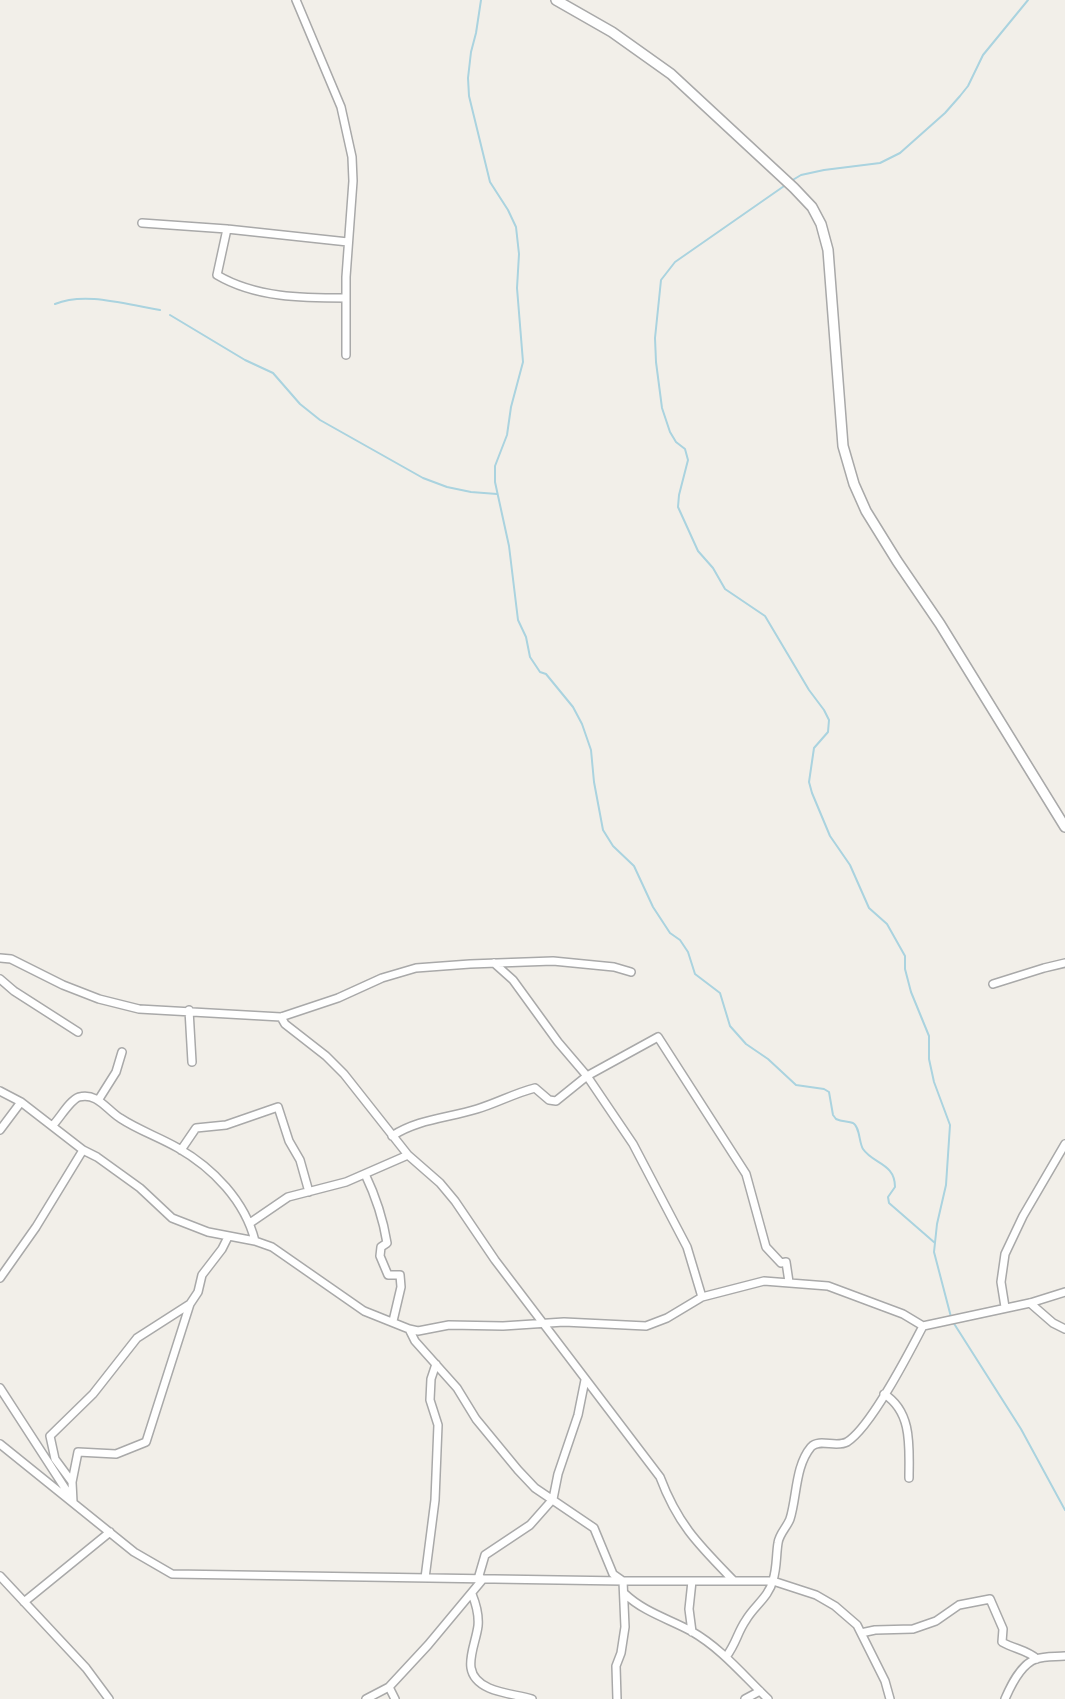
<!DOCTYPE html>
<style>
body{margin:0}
canvas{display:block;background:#f2efe9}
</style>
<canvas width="1065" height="1699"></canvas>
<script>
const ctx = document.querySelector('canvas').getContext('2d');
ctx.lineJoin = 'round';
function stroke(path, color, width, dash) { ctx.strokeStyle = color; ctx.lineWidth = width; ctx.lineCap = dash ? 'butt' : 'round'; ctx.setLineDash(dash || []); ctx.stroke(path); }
stroke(new Path2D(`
 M481,0L476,33L471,52L468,78L469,96L490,182L508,210L516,227L519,254L517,288L523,362L511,407L507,435L495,466V482L509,546L518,620L526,637L530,657L540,672L546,674L573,707L582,724L591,750L594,782L603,830L613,846L634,866L653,907L670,933L680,940L688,952L695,974L720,993L730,1026L746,1044L768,1059L796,1085L824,1089L829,1092L833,1115L836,1119C842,1122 848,1121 853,1123C860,1127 859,1143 863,1149C873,1164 895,1163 895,1187L888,1197L889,1203L935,1243
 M791,181L801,175L824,170L880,163L900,153L945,113L960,96L968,86L983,55L1028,0
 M787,184L675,262L661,280L655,338L656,362L662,408L670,432L676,442L685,449L688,460L679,495L678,507L698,551L713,568L725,589L765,616L809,690L824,710L829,720L828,732L814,748L809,782L812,793L830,836L850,865L869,908L887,924L905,956V969L911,992L929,1036V1059L934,1082L950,1125L946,1185L937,1224L934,1252L951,1317
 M55,304C86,291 127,305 160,310
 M170,315L245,360L273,373L300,404L320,420L423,478L447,487L471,492L497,494
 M953,1322L1021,1429L1065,1510`), '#aad3df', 2);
const minor = new Path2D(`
 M296,0L341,107L352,157L353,181L346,277V355
 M142,223L227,229L348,242
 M227,229L217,275C256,298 303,298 346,298
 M0,958L11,959L63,985L99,999L139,1009L281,1017L338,998L382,978L416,968L470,964L553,961L614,967L631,972
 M494,963L513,980L558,1042L587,1076L633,1144L687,1247L702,1297
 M0,979L14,991L78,1032
 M993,984L1044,968L1065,963
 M189,1010L192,1062
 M281,1017L285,1024L326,1056L344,1074L408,1155L440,1183L455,1201L495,1260L660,1477C678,1525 699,1545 733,1580
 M0,1091L21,1102L83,1150L97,1157L140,1188L172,1218L208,1232L255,1241L272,1247L364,1311L409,1329L415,1341L457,1388L476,1419L518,1470L535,1488L594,1528L613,1574L623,1581L625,1627L621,1653L616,1666L617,1699
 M99,1099L116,1072L122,1052
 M53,1125C60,1118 70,1100 79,1097C97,1092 107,1110 120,1118C138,1130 159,1137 178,1148C213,1168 245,1201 255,1241
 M0,1130L21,1102
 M392,1136C418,1119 448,1118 477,1109C497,1103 515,1093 535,1088L549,1100L556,1101L587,1076L658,1037L746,1174L766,1247L781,1263L786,1262L789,1282
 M181,1150L196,1128L226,1125L278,1107L289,1141L300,1160L309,1192
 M365,1174C376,1197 383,1218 387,1243L381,1247L380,1256L388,1275H400L401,1287L393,1321
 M250,1223L288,1197L346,1182L408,1155
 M0,1278L36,1227L83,1150
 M1030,1303L1053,1323L1065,1329
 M1005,1307L1001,1282L1005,1254L1023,1216L1065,1144
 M409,1329L418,1331L449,1325L503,1326L564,1322L646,1326L667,1318L702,1297L764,1281L828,1286L903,1314L923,1326
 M0,1388L70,1496
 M884,1394C913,1412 909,1448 909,1478
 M0,1444L134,1552L172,1574L623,1581H773L816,1595L835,1606L857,1625L885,1681L890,1699
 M72,1482L78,1452L116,1454L146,1442L190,1304
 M73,1502L72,1482L55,1459L50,1436L93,1394L137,1338L190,1304L198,1292L202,1275L222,1249L228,1237
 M0,1576L86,1668L109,1699
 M425,1578L435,1500L438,1425L430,1400L431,1379L436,1364
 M478,1579L485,1555L530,1525L553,1499L558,1474L578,1415L585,1380
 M472,1594C476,1604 479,1616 478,1626C475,1649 458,1674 489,1688C503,1694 518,1695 532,1699
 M625,1594C644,1612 669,1619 691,1631C721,1648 743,1675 768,1699
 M24,1602L110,1532
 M692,1632L689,1609L692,1581
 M861,1633L875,1630L913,1629L936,1621L959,1605L990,1599L1003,1629L1002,1642C1014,1649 1027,1650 1037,1659
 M726,1657C737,1642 737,1633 746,1620C754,1606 769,1597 773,1580C777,1568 776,1555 778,1543C779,1534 787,1527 790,1519C797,1497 795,1466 811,1447C819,1438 836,1448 847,1442C871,1427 909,1353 923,1326L1030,1303L1065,1292
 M389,1687L395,1699
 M366,1699L389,1687L428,1645L483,1579
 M745,1699L760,1691
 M1005,1699C1011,1685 1021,1664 1036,1659C1045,1656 1056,1657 1065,1656`);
const tertiary = new Path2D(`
 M556,0L612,32L671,74L794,188L812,207L821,224L828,250L843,446L854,484L866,511L897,561L940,624L1065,827`);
stroke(minor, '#a9a9a9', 10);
stroke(tertiary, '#a9a9a9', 12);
stroke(minor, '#fff', 7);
stroke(tertiary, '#fff', 9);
</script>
